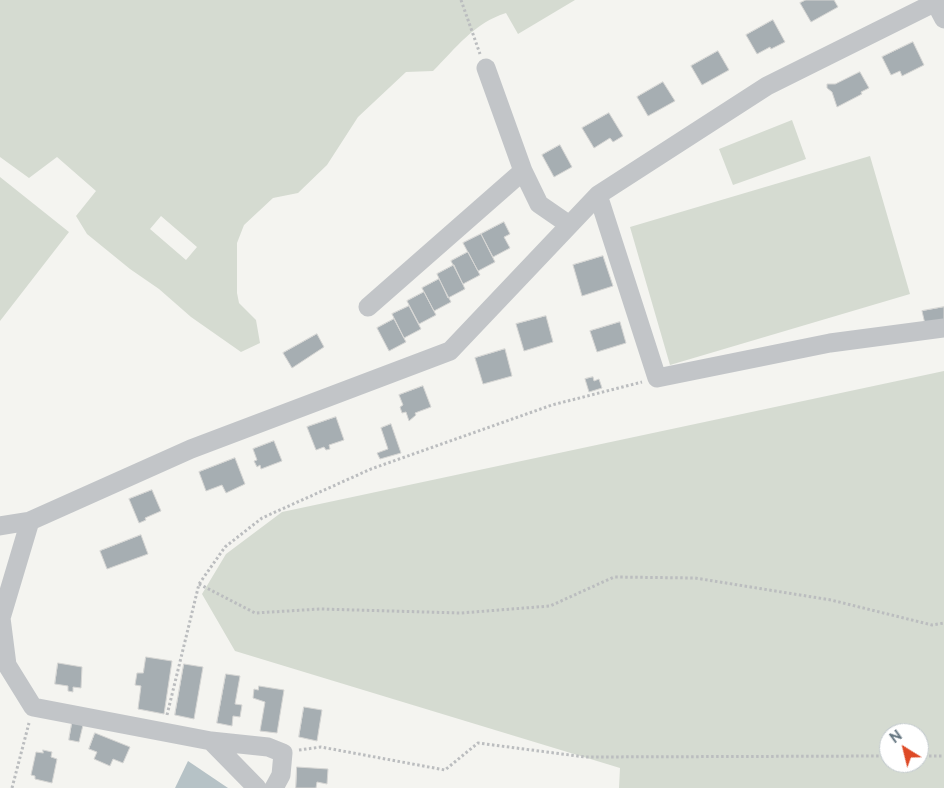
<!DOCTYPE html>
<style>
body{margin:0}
#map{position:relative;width:944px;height:788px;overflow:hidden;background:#f4f4f0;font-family:Raleway,sans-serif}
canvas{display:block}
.north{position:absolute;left:879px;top:723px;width:50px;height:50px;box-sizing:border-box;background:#fff;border:1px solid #c1c8cc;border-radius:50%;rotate:324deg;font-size:14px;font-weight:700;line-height:20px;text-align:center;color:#647580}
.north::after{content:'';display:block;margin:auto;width:18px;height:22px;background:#de4a26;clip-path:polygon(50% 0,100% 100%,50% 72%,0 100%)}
</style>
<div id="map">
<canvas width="944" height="788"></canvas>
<div class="north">N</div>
</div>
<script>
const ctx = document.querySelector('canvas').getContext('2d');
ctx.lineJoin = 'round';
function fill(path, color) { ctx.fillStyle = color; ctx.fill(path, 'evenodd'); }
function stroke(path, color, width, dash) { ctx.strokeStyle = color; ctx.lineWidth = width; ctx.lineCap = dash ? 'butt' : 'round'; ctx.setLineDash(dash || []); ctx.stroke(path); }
fill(new Path2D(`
 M0,0H575L518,34L506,13C474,23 456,48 433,71L406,72L358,117L327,165L298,193L273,198L244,225L237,243V293L239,303L256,320L260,343L241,352L191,317L159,289L130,269L87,234L76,216L96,191L57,157L29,178L0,157ZM161,216L197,247L186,260L150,229Z
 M792,120L806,159L733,185L719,149Z
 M870,156L910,294L670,365L630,227Z
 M0,177L69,232L0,321Z
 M944,371V788H619L620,768L235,651L202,594L226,554L282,512ZM889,733H919V763H889Z`), '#d5dbd1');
fill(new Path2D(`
 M188,761L228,788H175Z`), '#b6c2c6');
const building = new Path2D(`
 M806,0H834L838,7L811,22L800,3Z
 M773,20L785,42L771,49L770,47L757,54L746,35Z
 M913,42L924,65L902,76L900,71L891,75L882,57Z
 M718,51L729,70L702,85L691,66Z
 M860,72L869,88L861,92L862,94L837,107L832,92L827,88V84H835Z
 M663,82L675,101L648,116L637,97Z
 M609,113L623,136L613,142L610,138L594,148L582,128Z
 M560,145L572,167L554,177L542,155Z
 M504,222L510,234L504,237L510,248L493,257L481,234Z
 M481,234L495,262L478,271L463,243Z
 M468,252L480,275L463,284L451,261Z
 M603,256L613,286L582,296L573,265Z
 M454,265L465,289L448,298L437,274Z
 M439,279L451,302L434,311L422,288Z
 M424,292L436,315L419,324L407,301Z
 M409,306L421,329L404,338L392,314Z
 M944,307V320L925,324L922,311Z
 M546,316L553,342L524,351L516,324Z
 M394,319L406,342L389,351L377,328Z
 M620,322L626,343L597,352L590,331Z
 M317,334L324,347L292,368L283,353Z
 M505,349L512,376L483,384L475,358Z
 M593,377L594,381L599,379L602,388L589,392L585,379Z
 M423,386L431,407L415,413L416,415L409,421L406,412L402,413L400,407L403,405L399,395Z
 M336,417L344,440L329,445L330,449L326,450L324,447L316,450L307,427Z
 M391,424L401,453L380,459L377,453L388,449L381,428Z
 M274,441L282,461L261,469L260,465L257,467L254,461L257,460L253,449Z
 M235,458L245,484L226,493L222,485L206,491L199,472Z
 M152,490L161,511L145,518L146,520L139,523L129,499Z
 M141,535L148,554L107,569L100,551Z
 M146,657L172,661L164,714L138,709L141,686L135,685L137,673H143Z
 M58,663L82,667L81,688L73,687V692L68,691V686L55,684Z
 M184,664L203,667L194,719L175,715Z
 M226,674L240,676L235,704L242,705L240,717L233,716L232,726L217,723Z
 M259,686L284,690L277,733L260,731L265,702L253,698L254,689L258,690Z
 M304,707L322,710L317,741L299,737Z
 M72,723L83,725L79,742L69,740Z
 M95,733L130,747L123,763L113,759L110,766L94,759L97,752L89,749Z
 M43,750L52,752L51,757L57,759L52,783L35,779V776L31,775L36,752L43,753Z
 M297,767L328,769L327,784L317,782L316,788H296Z`);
fill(building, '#a6aeb2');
stroke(building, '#d5d5d3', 1);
stroke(new Path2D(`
 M461,0L480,54
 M199,584L255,613L320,609L461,613L550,606L614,577L695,578L831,600L932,625L944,623
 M167,715L199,584L225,547L262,518L371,469L552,405L642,382
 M299,750L321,747L445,770L478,743L585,757L889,756
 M919,756H944
 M12,788L29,723`), '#bbbdbf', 3, [2.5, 2.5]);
stroke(new Path2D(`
 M935,2L944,19
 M486,68L523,171L539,204L568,224
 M598,195L657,378L830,343L944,328
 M368,307L523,171
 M30,521L1,618L7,665L33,707L211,741L257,788
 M0,526L30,521L191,449L450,351L598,195L767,86L940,0
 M211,741L268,747L283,753L281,775L274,788`), '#c2c5c8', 19);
</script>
